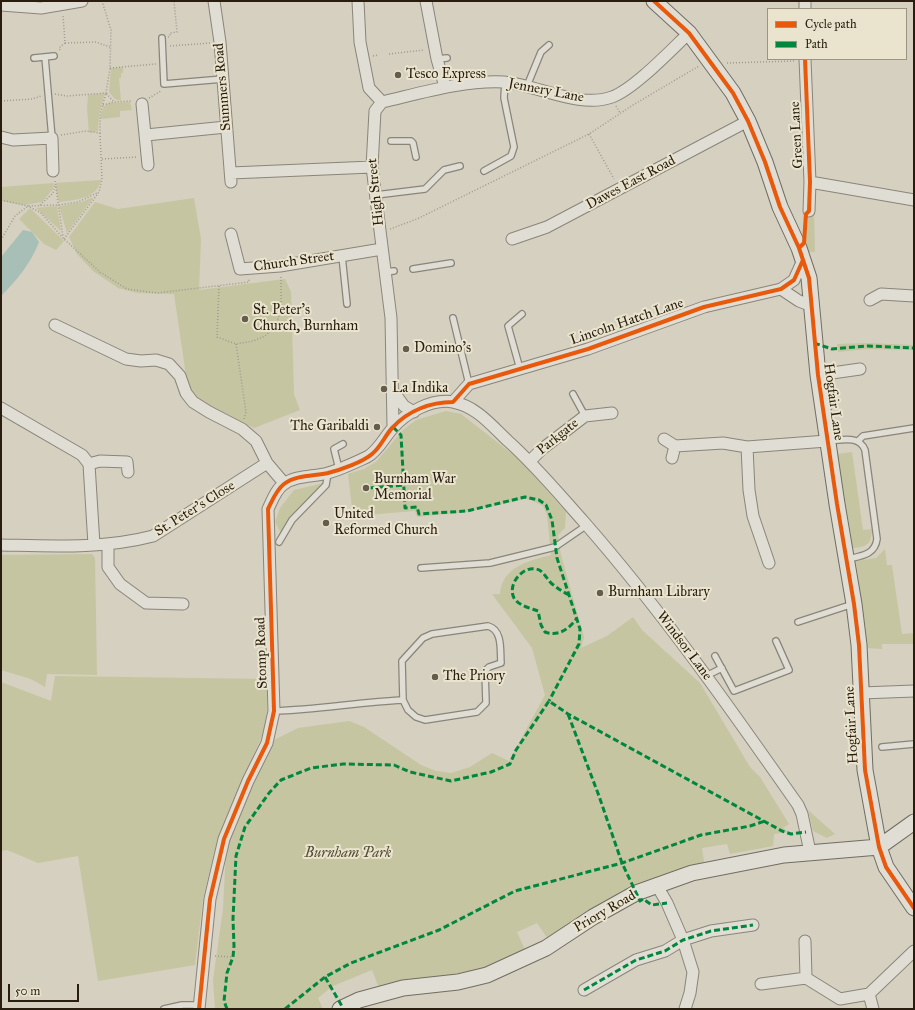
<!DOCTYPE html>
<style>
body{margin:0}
#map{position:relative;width:915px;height:1010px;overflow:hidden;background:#d5d0bf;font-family:"IM FELL Great Primer",serif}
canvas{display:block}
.frame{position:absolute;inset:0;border:2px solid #281d0e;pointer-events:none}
.legend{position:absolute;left:767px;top:8px;width:140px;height:52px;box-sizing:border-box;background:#eae4cf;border:1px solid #9c9482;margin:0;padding:5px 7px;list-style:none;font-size:12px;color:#281d0e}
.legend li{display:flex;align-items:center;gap:8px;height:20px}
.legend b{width:20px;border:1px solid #9c9482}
.scale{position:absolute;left:8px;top:984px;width:71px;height:18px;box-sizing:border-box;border:2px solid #281d0e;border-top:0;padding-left:5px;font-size:12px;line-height:14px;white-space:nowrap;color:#281d0e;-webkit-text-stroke:3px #eae4cf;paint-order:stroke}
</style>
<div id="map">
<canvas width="915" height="1010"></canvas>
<div class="frame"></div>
<ul class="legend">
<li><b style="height:5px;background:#e8590c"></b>Cycle path</li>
<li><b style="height:5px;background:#00873e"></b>Path</li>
</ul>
<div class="scale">50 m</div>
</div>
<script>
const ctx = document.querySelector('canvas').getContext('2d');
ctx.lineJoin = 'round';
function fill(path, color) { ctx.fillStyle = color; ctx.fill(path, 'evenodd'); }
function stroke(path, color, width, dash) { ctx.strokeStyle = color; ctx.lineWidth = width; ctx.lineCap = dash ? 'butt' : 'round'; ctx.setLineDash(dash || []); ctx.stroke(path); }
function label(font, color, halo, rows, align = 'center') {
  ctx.font = font + ' "IM FELL Great Primer",serif'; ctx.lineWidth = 4; ctx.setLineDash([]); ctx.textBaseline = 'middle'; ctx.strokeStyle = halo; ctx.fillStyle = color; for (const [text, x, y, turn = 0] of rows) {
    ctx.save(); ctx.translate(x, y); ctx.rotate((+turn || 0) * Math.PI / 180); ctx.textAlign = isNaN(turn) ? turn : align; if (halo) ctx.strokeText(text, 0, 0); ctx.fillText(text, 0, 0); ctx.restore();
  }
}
fill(new Path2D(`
 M123,67V73H121V78H119L121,101L115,99L109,92L111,68Z
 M105,93L99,114L98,131L89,133L87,109L88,95Z
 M130,102L132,110L120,111V117L100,119L103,107L109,103Z
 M101,180C97,199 75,200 59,202L56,189V183Z
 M54,183L53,189L42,202L24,205L1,201V187Z
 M91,198H93L67,233L59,206L82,202Z
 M194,198L201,239L199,290L285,279L291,292L294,394L300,410L254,428C243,423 232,416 221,411C204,403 194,401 187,382L174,294L137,293L118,288L93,271L77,254L69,237L95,202L118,209Z
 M57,206L61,231L36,208Z
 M30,208L64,241L56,250L44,244L19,219Z
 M809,213H814L815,252H804Z
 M868,343L914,345V350L867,349L838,352L837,344Z
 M446,411L461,414L520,460L566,512L565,528L558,535L561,555L584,637L581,648L607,636L633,617L642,630L700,683L750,767L760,777L789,824L783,828L789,832L774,834L773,846L730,854L727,844L702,848L704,862L683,869L548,939L537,923L517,932L527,954L491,970L379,988L372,970L333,986L318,998L323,1009H215L213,980L223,909L226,850L234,826L274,740L298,728L349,721L364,727L421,765L436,771L451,773L470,767L492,753L509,761L545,695L532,648L492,594H500C502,567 528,561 551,555L547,515L543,506L531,500L525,499L467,512L417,517L415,511L353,516L348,474L364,469L376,462L403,430L416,420Z
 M852,452L863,530L872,529C871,545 868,546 853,548L837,454Z
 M324,483C306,499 294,516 283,537L275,522L280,508L294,490Z
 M885,549L887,565H892L902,634L914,633V644H882V649L867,648L856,561L876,558Z
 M92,554L95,558L97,675L47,674L45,687L31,679L1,670V555Z
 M55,676L267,679V710L264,731L218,837L203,899L195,965L98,981L78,856L38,863L7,850L1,851V682L51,701Z
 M808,810L835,834L827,838L813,831Z`), '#c6c5a1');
fill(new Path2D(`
 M23,230L32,232L39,242C31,263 17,280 1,296V257Z`), '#a8bfb7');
const lane = new Path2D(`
 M162,38L164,84L223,79
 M45,57L52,138
 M34,58L54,56
 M437,59L447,58
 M527,86L541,52L549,45
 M391,141H411L413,143L416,157
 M484,171L511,156L514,147L504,98L505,82
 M376,195L425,189L444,170L460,166
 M342,256L347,304
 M413,269L451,263
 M385,272L394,271
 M453,318L469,384
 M520,369L508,326L522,314
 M573,394L585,416
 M829,441C842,440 859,435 865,450L877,539C875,555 861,556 848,559
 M858,441L863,436L914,428
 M339,469L334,449L343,444
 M279,542L292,520L326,485L328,473
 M421,568L490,563L555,547L587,525
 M798,622L853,604
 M715,656L734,691L789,670L776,641
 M706,676L722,668
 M274,711C317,710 360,702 403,700L408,710L416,717L425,720L477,712L486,703L485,671L489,667L501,663C500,651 503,630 488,626L432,634L423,638L402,661L403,700
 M882,747L914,744
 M164,1009L182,1005H199`);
const street = new Path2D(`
 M214,1L220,42L231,182
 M358,1L360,42L369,88L382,102L375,111L372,167L391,318L393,427
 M426,1L437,59L445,87
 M1,5L41,8L82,1
 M805,9V1
 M805,59L810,182L809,211
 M382,102C421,93 463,80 504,82C538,85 579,109 612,97C634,89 670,51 689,33
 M142,104L148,165
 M146,135L226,127
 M1,137L13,140L52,138L53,171
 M231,173L372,167
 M810,182L914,200
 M231,234L240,269L280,266L382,249
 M512,239L547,227L748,121
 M781,289L799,301L812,306
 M870,300L881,294L914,296
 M55,325L126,359L141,361L156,360L169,364L180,376L186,393L193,402L209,412L242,429L256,441L267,463L284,483
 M818,375L860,369
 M393,391L404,406L414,412
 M453,402L469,384L588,349L704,307L781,289L794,280L803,260
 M1,408L82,455L89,464L94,545
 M664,439L675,446L672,458
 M675,446L723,443L747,447
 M530,461L542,449L585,416L612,413
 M89,464L100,461L127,462L128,472
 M108,544V567L120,584L146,603L183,604
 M1,545C51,546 104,549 153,536L267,463
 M769,563L753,516L749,490L747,447L827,441
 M861,693L914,691
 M656,884L667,903L683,940L693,972L690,993L685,1009
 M805,941L806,978L840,999L869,994L914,951
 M761,984L806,978
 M584,990L636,960L665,951L683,940L711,931L753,925
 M869,994L873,1009
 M199,1009L210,899L224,839L248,781L267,743L274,711L268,509C272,501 276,489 284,484C296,475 314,477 328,473C342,469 354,463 367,457C378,451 384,438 392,429C405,413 432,398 453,402C476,406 492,426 508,441C536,466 559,494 584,522C662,611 730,708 798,805L802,814L810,852`);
const secondary = new Path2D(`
 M654,1L689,33L733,93L748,121L765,162L780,207L799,248L809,278L818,375L837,504L854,604L859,645L865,770L879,847L886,867L914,908
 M340,1009L359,1000L403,988L458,982L487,975L546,948L593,917L636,893L692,873L784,855L879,847L914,822`);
stroke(lane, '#8a857a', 8);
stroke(street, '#8a857a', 13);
stroke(secondary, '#716d62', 17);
stroke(new Path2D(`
 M168,37L170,36V33L177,32L174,1
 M65,43L96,42L110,47
 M170,46L210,43
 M60,50L59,48L65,43L63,15
 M389,54L424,50
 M373,56L379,55
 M727,63L795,61
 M110,68L156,64
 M55,94L67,96L106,93L110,68L111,30L102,1
 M149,98L161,91
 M1,101L32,99L41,96
 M103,105L114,102
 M616,106L620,113
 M589,134L614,179
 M61,135L86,131L100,133V114L106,93L114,102L132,101
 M102,159L138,157
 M55,181L63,237
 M1,200L28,206L41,213L64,239L100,272L127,289L157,293L249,282V279
 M40,205L53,193L55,185
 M390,229L417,219L589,134L633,105L699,66
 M805,231L806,221
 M64,239L99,192L102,179L100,133
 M1,240L15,216L28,206L58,205L78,202L97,193
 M219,286L217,337L236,344L253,341L265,336L276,326L281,307V276
 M236,344L246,412L244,419
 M215,956L233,957`), '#9e9a92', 1.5, [1, 2]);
stroke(lane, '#dfddd4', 5.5);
stroke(street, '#dfddd4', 11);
stroke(secondary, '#dfddd4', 15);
stroke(new Path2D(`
 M814,343L832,349L868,346L914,348
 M393,427L401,435L405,508L417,507L419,514L467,511L525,497L539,500L546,505L552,520L557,558L580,629L579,644L549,701
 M369,488L404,485
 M569,595C563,592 557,588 551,583C546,578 543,570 536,569C522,566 507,585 514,598C519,606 530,608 538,611L541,625L545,632C559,637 570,628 577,618
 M568,714L599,796L622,863L640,901L643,899L652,905L667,903
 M325,977L343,1008
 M584,990L636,960L665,951L683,940L711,931L753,925
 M227,1009L224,1001L227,973L233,957L234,946L233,919L236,856L245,827L269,793L281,780L311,768L343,764L394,765L410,772L451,781L491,772L510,764L516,750L549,701L568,714L782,831L791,834L806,832
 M285,1009L325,977L351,963L439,930L515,891L622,863L701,835L750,826L765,821`), '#00873e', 3, [6, 3]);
stroke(new Path2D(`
 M654,1L689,33L733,93L748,121L765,162L780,207L799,248L809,278L818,375L837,504L854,604L859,645L865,770L879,847L886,867L914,908
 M799,248L804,243L806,214L809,211L810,182L805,59
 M199,1009L210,899L224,839L248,781L267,743L274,711L268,509C272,501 276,490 284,484C295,475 314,476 328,473C340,470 363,462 372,454C381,447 385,435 393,427C408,411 430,402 453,402L469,384L588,349L704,307L781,289L794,280L803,260`), '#e8590c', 4);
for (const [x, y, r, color] of [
 [398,75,4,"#655c4c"],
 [245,319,4,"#655c4c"],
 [406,349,4,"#655c4c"],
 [384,389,4,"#655c4c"],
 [377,427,4,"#655c4c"],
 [366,488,4,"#655c4c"],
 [326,523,4,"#655c4c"],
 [600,593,4,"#655c4c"],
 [435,677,4,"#655c4c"]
]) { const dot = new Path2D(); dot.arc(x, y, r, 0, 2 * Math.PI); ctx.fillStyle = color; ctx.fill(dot); stroke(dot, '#eae4cf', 1.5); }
label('14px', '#281d0e', '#eae4cf', [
 ["Tesco Express",406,75],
 ["St. Peter's",253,311],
 ["Church, Burnham",253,327],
 ["Domino's",414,349],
 ["La Indika",392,389],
 ["The Garibaldi",369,427,"right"],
 ["Burnham War",374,480],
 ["Memorial",374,496],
 ["United",334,515],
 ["Reformed Church",334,531],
 ["Burnham Library",608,593],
 ["The Priory",443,677]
], 'left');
label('14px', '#281d0e', '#eae4cf', [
 ["Summers Road",223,87,-95],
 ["Jennery Lane",546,91,11],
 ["Green Lane",797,135,-93],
 ["Dawes East Road",631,183,-28],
 ["High Street",376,192,-96],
 ["Church Street",294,262,-8],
 ["Lincoln Hatch Lane",627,322,-19],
 ["Hogfair Lane",833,402,82],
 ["Parkgate",558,437,-39],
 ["St. Peter's Close",195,509,-32],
 ["Windsor Lane",684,646,53],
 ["Stomp Road",262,653,-92],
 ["Hogfair Lane",852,725,-93],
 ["Priory Road",605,912,-30]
]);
label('italic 14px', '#544d33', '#eae4cf', [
 ["Burnham Park",348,854]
]);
</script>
